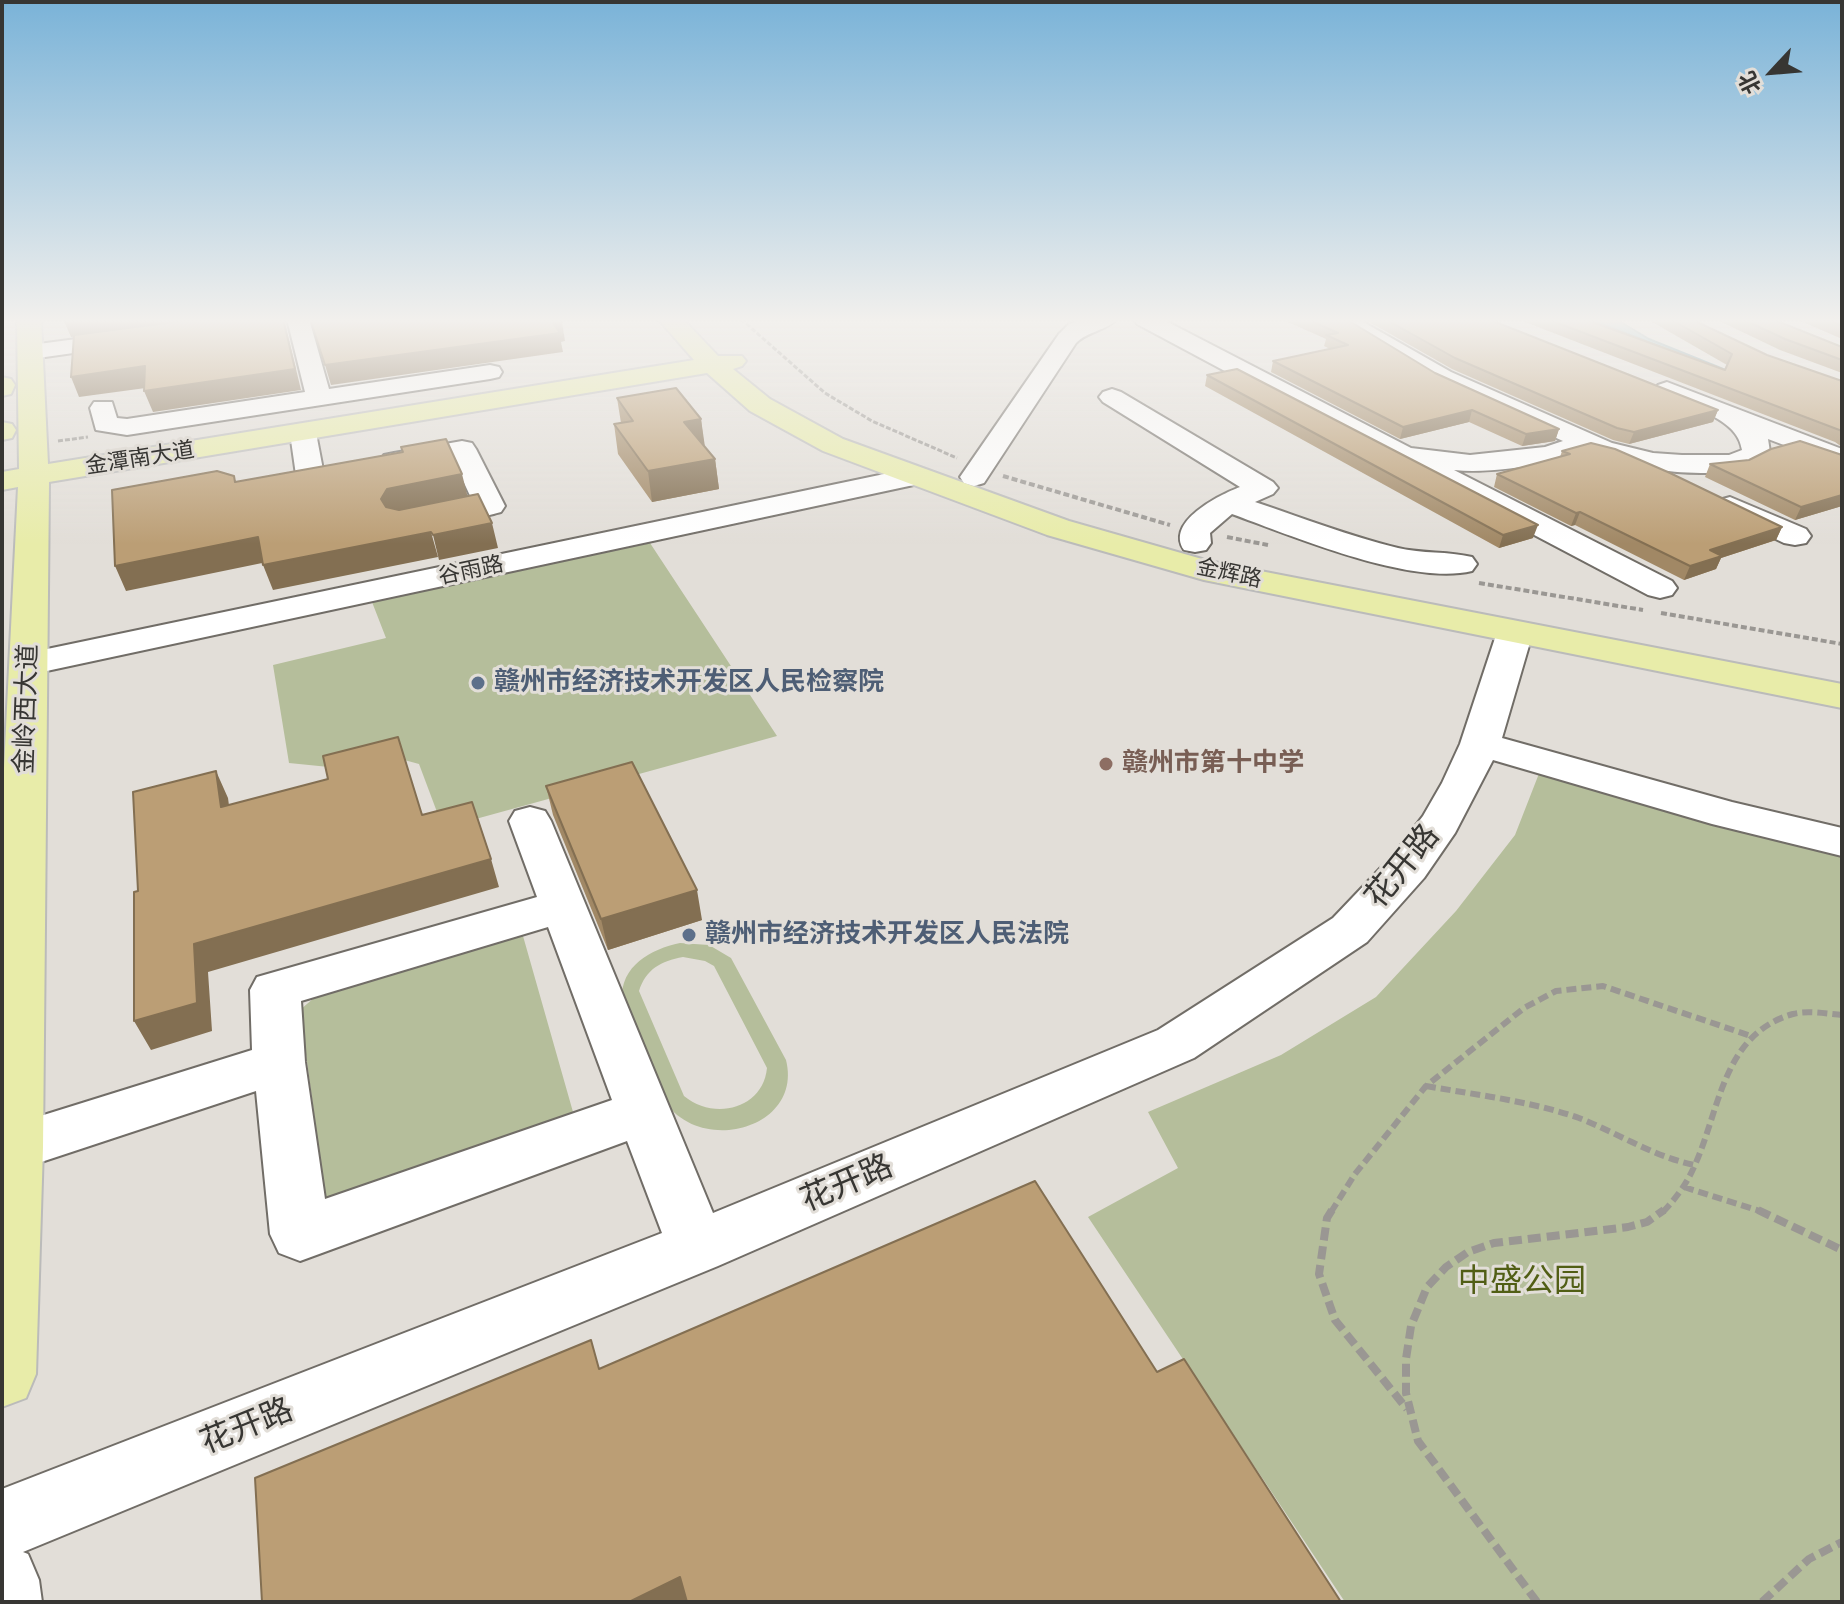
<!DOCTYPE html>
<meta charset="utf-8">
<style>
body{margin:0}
#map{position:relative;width:1844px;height:1604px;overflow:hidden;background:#e2ded8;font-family:Helvetica,"Noto Sans SC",sans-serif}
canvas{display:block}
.frame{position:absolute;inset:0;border:4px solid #373633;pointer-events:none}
.north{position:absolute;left:1732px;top:32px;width:80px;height:80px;-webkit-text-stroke:6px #e2ded8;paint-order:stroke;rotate:244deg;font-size:22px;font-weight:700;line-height:32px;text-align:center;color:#373633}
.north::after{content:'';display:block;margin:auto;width:28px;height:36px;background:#373633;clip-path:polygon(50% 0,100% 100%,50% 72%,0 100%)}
</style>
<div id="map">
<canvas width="1844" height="1604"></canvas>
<div class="frame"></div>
<div class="north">北</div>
</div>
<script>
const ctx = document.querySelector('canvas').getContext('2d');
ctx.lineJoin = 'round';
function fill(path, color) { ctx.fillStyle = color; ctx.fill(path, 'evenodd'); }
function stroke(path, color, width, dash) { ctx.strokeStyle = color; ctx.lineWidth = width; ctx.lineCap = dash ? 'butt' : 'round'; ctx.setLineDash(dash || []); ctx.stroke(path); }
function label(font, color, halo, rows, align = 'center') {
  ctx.font = font + ' Helvetica,"Noto Sans SC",sans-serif'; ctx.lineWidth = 6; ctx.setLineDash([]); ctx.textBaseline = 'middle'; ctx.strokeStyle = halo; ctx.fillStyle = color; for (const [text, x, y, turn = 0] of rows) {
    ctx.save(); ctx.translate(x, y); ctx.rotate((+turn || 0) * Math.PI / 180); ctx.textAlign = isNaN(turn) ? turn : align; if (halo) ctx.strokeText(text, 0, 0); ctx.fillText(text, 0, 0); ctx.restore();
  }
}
fill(new Path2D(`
 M650,543L777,736L443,828L419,764L386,755L329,767L289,763L273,665L386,638L372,602Z
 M1540,771L1842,852V1602H1345L1088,1217L1178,1168L1148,1112L1281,1055L1376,997L1456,911L1515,835Z
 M513,929L523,936L573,1112L557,1131L326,1202L300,1010L322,991Z
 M680,943L709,945L731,958L786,1060C803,1128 703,1155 666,1103L622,1000C620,966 651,949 680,943ZM683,957L705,961L714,966L767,1068C763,1109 714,1121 684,1096L639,991C646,969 661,961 683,957Z`), '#b5be9b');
const water = new Path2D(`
 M1589,319H1616L1649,339L1842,417Z`);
fill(water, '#76b2c1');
stroke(water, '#638d96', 2);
const minor = new Path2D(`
 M287,319H309L329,389L490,365L499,367L502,372L499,377L490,379L127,435L96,430L90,408L94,402H112L117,418L127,419L305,392Z
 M1084,319H1117C1106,331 1088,331 1076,343L984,483L974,486L964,483L960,477L1059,334L1069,324Z
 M1134,319H1162L1411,448L1470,455L1545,447L1563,441L1433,382L1330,319H1358L1451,372L1612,443L1653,453L1682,455H1729L1742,450C1738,416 1684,406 1658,395L1654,390L1658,385L1667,382L1842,449V467L1768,439L1770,452C1751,479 1683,474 1653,469C1631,466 1609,455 1588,452C1576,451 1558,461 1546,463C1517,468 1483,473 1454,470L1672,581L1677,588L1672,595L1660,598L1648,595L1413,471L1409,465L1395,462L1137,324Z
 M129,332L137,334L141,339L137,344L31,359L23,357L19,352L23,347L31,345Z
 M1112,389L1121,392L1273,482L1278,488L1273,494L1255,502C1303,518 1349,536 1398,548C1422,554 1448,551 1472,557L1477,564L1472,571C1411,586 1292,536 1232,514L1210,533L1211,543L1206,550L1195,552L1184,550C1165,522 1219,495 1240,487L1103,402L1099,397L1103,392Z
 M303,425L313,427L316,433L324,475L320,481L310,484L300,481L296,475L290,433L293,427Z
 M462,441L472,443L476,449L505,506L501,512C477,518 443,529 419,523L415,517L419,511L472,500L453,459L394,469L384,467L380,461L384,455L394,453Z
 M913,468L923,471L927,477L923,483L28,675L15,672L10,664L15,656L28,653Z
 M1730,497L1806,529L1811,536L1806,543L1795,545L1784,543L1719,512L1715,506L1719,500Z
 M1515,621L1527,625L1533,632L1502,738L1732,802L1842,828V856L1712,824L1493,760L1455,833L1424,878L1367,942L1194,1058L718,1266L23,1552L28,1554L39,1580L42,1602H2V1489L662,1233L627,1141L300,1261L279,1253L270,1234L256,1091L14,1171L2,1166V1128L252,1050L250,990L257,977L537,897L509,821L515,811L530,807L545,811L551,821L713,1213L1158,1030L1333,918L1392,856L1423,816L1442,783L1460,744L1497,632L1503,625ZM548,927L612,1100L325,1199L305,1062L301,1001Z`);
const major = new Path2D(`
 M17,319H41L48,464L694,360L658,319H683L718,356H742L746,361L742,366L733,369L770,399L843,439L1069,521L1209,561L1842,684V708L1204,580L1047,535L823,451L750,411L707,373L49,482L43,1147L36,1374L26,1398L2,1407V808L18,487L2,490V472L19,469Z
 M2,377L11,379L15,385L11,394L2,396Z
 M2,422L12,424L16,430L12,438L2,440Z`);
stroke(minor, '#716d67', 4);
stroke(major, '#bbbbba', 4);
stroke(new Path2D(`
 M741,319L825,393L872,421L957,458
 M58,441L88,437`), '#9a9793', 3, [5, 2]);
stroke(new Path2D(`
 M1003,476L1170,525
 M1227,537L1268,545
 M1479,583L1643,610
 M1661,613L1842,644`), '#9a9793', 4, [6, 3]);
stroke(new Path2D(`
 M1426,1086C1477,1095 1530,1101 1579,1118C1618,1133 1652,1156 1694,1165
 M1684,1187L1763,1212
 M1331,1212L1355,1174L1426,1086L1524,1008L1556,991L1603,986L1754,1037
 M1663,1212C1676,1198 1686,1185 1694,1167C1720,1111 1722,1034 1793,1014C1808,1010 1827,1014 1842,1015`), '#9a9793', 6, [10, 5]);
stroke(new Path2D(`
 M1332,1210L1327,1218L1319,1274L1335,1320L1407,1409
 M1758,1210L1842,1250
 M1537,1602L1418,1441L1406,1393V1359L1411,1326L1427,1287L1446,1267L1468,1252L1494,1243L1628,1227L1647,1222L1664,1210
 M1762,1602L1809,1559L1842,1542`), '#9a9793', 8, [13, 6]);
fill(minor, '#fff');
fill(major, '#e8eca9');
fill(new Path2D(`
 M1281,319H1346L1435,373L1559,429L1555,441L1522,446L1469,422L1400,439L1271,372L1273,361L1330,349L1324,346L1326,339Z
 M1364,319H1488L1718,410L1713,422L1629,444L1613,440L1452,369Z
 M1526,319H1584L1725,370L1727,365L1647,319H1691L1767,355L1842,381V447L1835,442L1525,322Z
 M1715,319H1772L1842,347V373L1780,350Z
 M1796,319H1842V339Z
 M1207,375L1533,538L1499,548L1205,386Z
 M617,398L701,419L704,446L715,459L719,489L652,502L618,454L614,424L621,423Z
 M1562,451L1782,527L1776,540L1721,558L1716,569L1684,580L1575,525L1571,526L1494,487L1497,474L1560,457Z
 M1842,455V506L1795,520L1705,477L1710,464Z
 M546,786L702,920L608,950L553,815Z`), '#a18865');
fill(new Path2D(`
 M63,319H198L71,337Z
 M284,319L301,390L153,412L144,391Z
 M562,322L565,341L561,342L563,352L331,385L325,365Z
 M145,366L153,387L79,397L71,377Z
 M1472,410L1469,422L1400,439L1403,427Z
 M1718,410L1713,422L1629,444L1634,432Z
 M701,419L705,447L684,422Z
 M1559,429L1555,441L1522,446L1526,434Z
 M715,459L719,489L652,502L648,471Z
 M462,474L468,498L388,524L381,499L387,489Z
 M1842,495V506L1795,520L1801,507Z
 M1580,512L1575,525L1571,526L1576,513Z
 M492,523L498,548L439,560L433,535Z
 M1538,525L1533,538L1499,548L1503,535Z
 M1782,527L1776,540L1721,558L1716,569L1684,580L1690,566L1710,550Z
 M431,532L438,557L273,590L263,565Z
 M258,537L267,562L126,591L115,566Z
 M216,771L228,798L233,835L221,807Z
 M491,859L499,887L208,972L212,1031L151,1050L134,1021L194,944Z
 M697,890L702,920L608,950L601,919Z
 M680,1577L687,1602H629Z`), '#836f52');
const building = new Path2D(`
 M197,319H283L295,369L144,391L145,366L71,377L74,335Z
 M310,319H559L562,322L553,323L560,333L325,365Z
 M1307,319H1346L1435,373L1559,429L1526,434L1472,410L1403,427L1273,361L1348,345L1326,335L1338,333Z
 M1385,319H1488L1718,410L1634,432L1617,428L1455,358Z
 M1547,319H1584L1725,370L1732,354L1670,319H1691L1767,355L1842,381V431Z
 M1742,319H1772L1842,347V360L1785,339Z
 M1826,319H1842V326Z
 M1237,369L1538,525L1503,535L1207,375Z
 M676,388L701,419L684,422L715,459L648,471L614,424L633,421L617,398Z
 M446,439L462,474L387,489L381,499L386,507L399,510L478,494L492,523L433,535L431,532L263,565L258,537L115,566L112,490L217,471L234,476L235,482L403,452L401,447Z
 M1800,441L1842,455V495L1801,507L1710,464L1749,460L1771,449Z
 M1591,443L1615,449L1670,473L1782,527L1710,550L1722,556L1690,566L1580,512L1576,513L1497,474L1570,454L1562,451Z
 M398,737L422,815L472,802L491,859L194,944L197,1003L134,1021V892L138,891L133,792L216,771L221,807L328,779L323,756Z
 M632,762L697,890L601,919L546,786Z
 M1035,1181L1157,1372L1184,1359L1341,1602H687L680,1577L629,1602H262L255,1478L591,1340L599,1369Z`);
fill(building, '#bb9e75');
stroke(building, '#836f52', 2);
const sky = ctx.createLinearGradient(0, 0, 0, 544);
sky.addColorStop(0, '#7ab3d8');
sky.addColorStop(0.59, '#f2f0ed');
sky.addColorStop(1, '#f2f0ed00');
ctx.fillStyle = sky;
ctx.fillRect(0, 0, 1844, 544);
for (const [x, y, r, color] of [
 [478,683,8,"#5c6f8a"],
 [1106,764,8,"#8d6e63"],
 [689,935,8,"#5c6f8a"]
]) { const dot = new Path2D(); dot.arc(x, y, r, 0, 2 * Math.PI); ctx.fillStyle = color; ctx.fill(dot); stroke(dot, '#e2ded8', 3); }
label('22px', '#373633', '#e2ded8', [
 ["金潭南大道",140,459,-9],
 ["谷雨路",471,571,-12],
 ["金辉路",1229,574,12]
]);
label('bold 26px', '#4e5e75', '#e2ded8', [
 ["赣州市经济技术开发区人民检察院",494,683],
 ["赣州市经济技术开发区人民法院",705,935]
], 'left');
label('26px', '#373633', '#e2ded8', [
 ["金岭西大道",27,709,-88]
]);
label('bold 26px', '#785e54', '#e2ded8', [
 ["赣州市第十中学",1122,764]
], 'left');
label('32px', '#373633', '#e2ded8', [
 ["花开路",1403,867,-51],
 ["花开路",847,1184,-23],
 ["花开路",247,1427,-22]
]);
label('32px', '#515e15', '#e2ded8', [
 ["中盛公园",1522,1282]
]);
</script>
